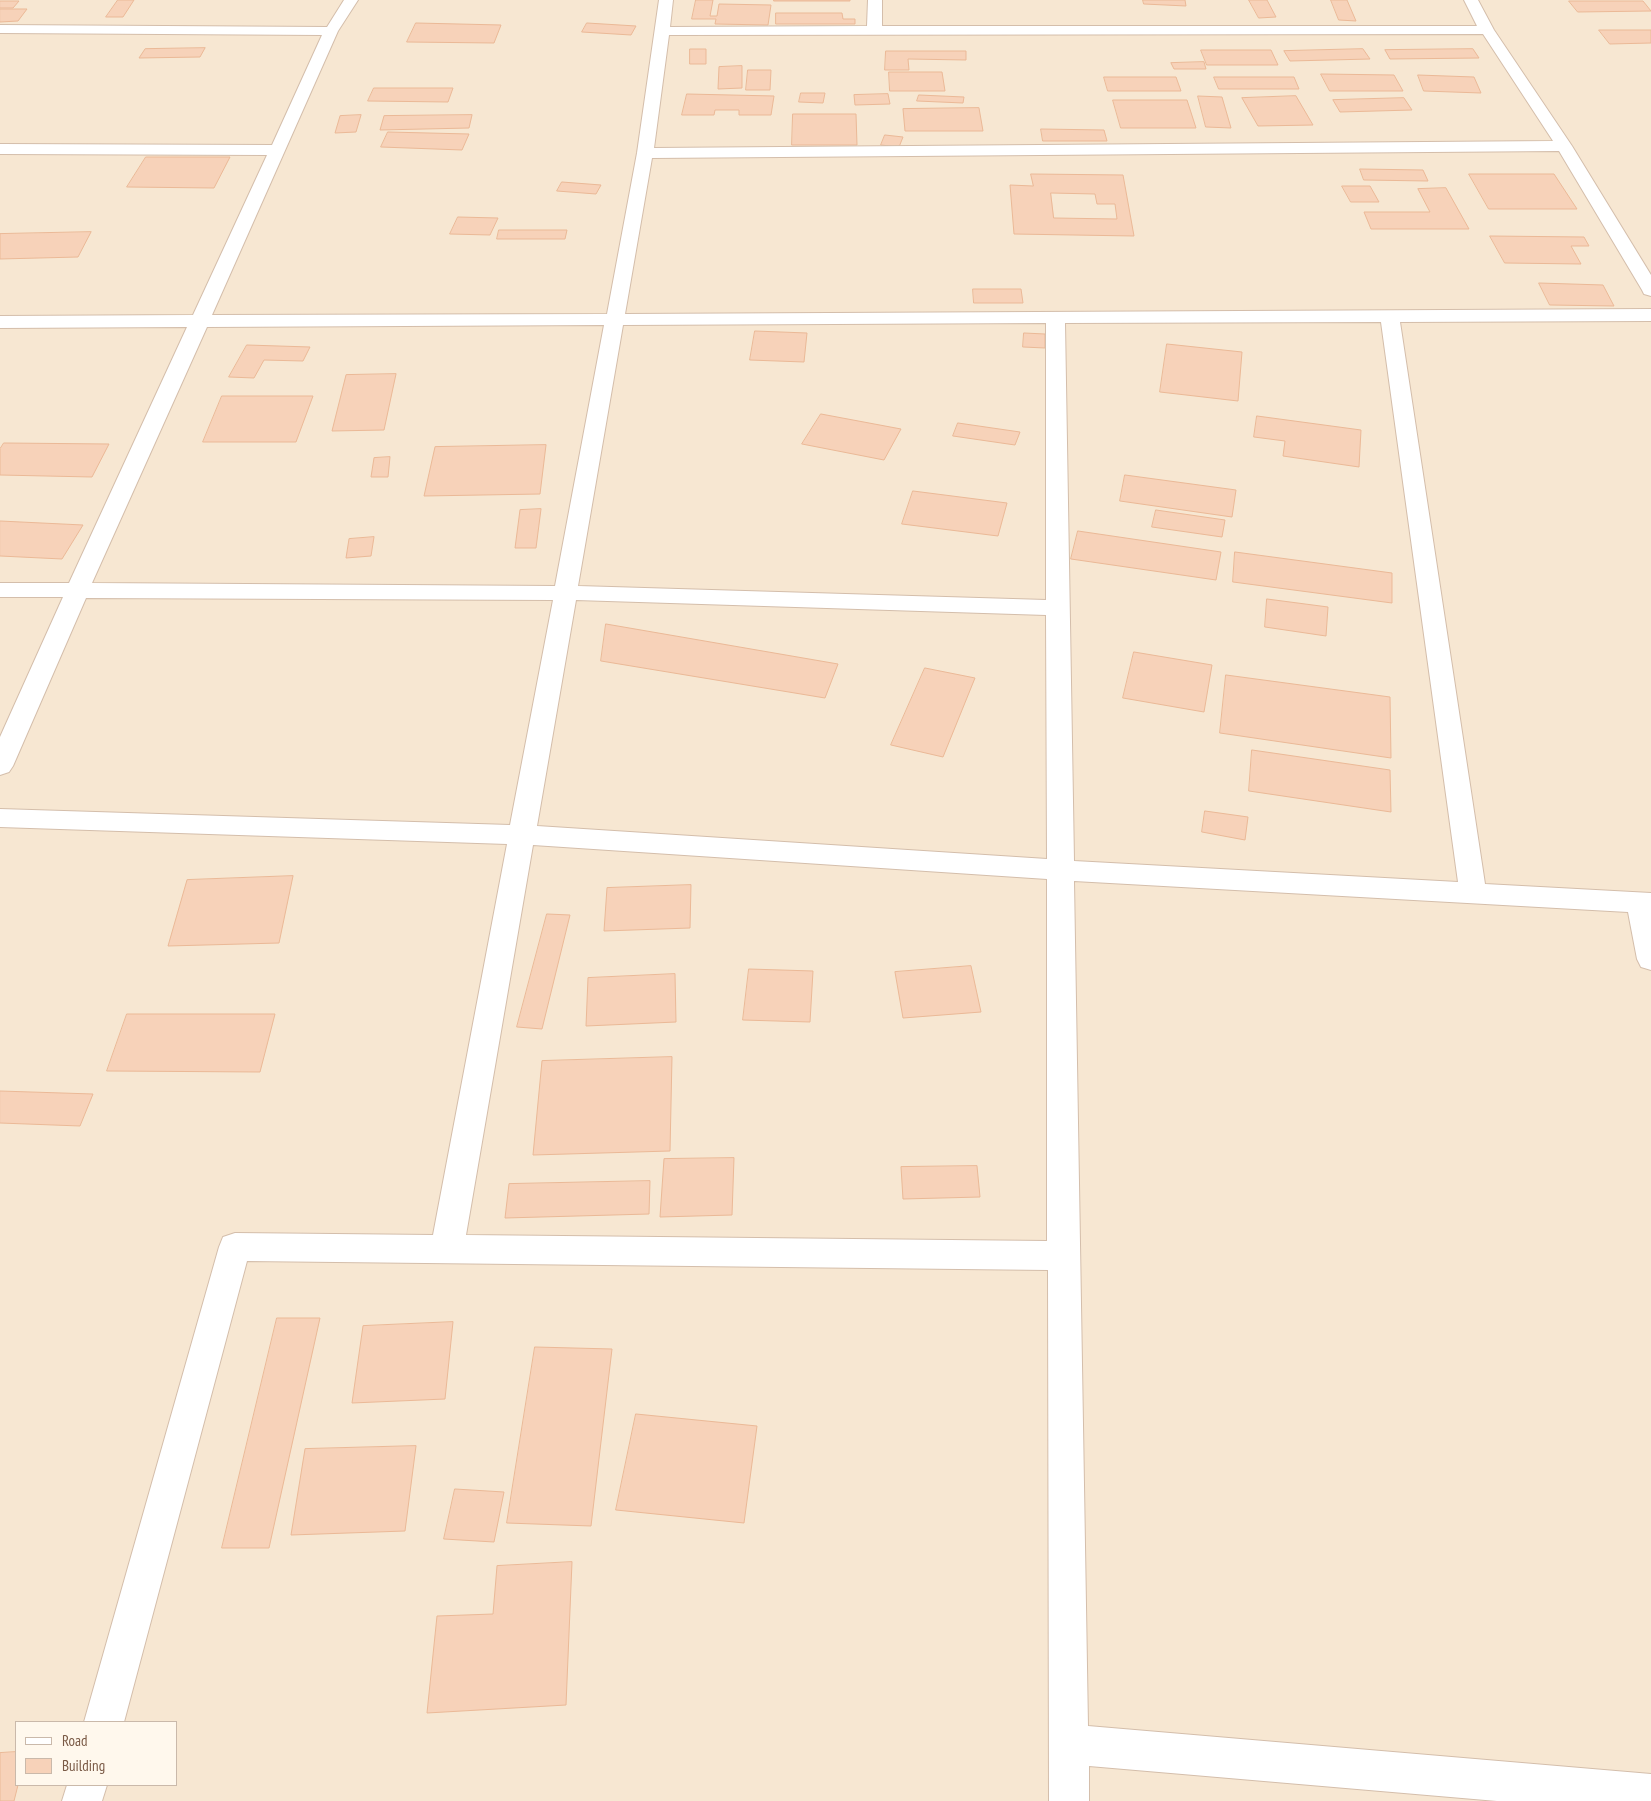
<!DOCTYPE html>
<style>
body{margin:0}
#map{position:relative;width:1651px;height:1801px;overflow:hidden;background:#fef5e4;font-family:"PT Sans Narrow",sans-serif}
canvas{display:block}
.legend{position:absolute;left:15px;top:1721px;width:162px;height:65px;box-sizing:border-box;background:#fff8ed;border:1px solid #cab9aa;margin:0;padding:6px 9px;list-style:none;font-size:15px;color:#7a5a46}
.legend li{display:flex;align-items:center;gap:10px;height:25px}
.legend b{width:25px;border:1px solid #cab9aa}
</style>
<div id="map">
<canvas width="1651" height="1801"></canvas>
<ul class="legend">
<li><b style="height:6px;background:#fff"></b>Road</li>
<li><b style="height:14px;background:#f7d2b9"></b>Building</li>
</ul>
</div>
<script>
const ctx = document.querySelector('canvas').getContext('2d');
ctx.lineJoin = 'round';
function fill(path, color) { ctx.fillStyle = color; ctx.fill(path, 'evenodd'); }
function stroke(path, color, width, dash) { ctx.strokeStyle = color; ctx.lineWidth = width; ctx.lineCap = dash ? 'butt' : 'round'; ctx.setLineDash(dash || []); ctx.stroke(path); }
fill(new Path2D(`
 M0,0H1651V1801H0ZM16,1722H176V1785H16Z`), '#f7e7d2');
const building = new Path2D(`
 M118,0H134L123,17H106Z
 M696,0H713L710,16H717L719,4L771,5L768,25L715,24L716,19H692Z
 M774,0H850V1H774Z
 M1143,0H1185L1186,6L1144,4Z
 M1249,0H1267L1276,17L1259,18Z
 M1331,0H1347L1356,21L1339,20Z
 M0,1H19L13,8H0Z
 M1569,1H1643L1651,11L1578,12Z
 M0,9H27L18,21L0,22Z
 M776,13H842L843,19H855V24H776Z
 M416,23L501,25L494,43L407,42Z
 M587,23L636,26L631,35L582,32Z
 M1599,30H1651V43L1610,44Z
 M205,48L200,57L139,58L145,49Z
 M690,49H706V64H690Z
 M1363,49L1370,59L1290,61L1284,51Z
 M1473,49L1479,58L1390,59L1385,50Z
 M1201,50H1271L1278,65H1207Z
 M886,51H966V60L908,59L909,70H885Z
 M1204,62L1206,69H1174L1171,63Z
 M742,66V88L718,89L719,67Z
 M748,70H771L770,90H746Z
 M889,72H942L945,91H890Z
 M1321,74L1394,75L1403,91H1330Z
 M1418,75L1474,77L1481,93L1424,91Z
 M1104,77H1176L1181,91H1108Z
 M1214,77H1294L1299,89H1219Z
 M374,88H453L448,102L368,101Z
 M801,93H825L823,103L799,102Z
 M687,94L774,96L771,115H739V110H715L714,115H682Z
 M888,94L890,104L855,105L854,95Z
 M919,95L964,97L963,103L917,101Z
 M1198,96L1222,97L1231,128L1206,127Z
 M1296,96L1313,125L1258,126L1242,98Z
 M1404,98L1412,110L1340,112L1333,100Z
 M1113,100H1187L1196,128H1121Z
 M979,108L983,131H905L903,109Z
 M793,114H856L857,145H792Z
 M361,115L356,132L335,133L340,116Z
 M472,115L469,128L380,130L384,116Z
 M1041,129L1104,130L1107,141H1043Z
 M388,132L469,134L462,150L381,147Z
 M885,135L903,137L899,147L881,145Z
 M146,157H230L214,188L127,187Z
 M1360,169L1423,170L1428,181L1364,180Z
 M1031,174L1123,175L1134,236L1014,234L1010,185L1033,186ZM1051,193L1095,194L1097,204H1115L1117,219L1054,218Z
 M1469,174H1554L1577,209H1489Z
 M562,182L601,185L596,194L557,191Z
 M1342,186H1370L1379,202H1351Z
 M1446,188L1469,229H1371L1364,212H1430L1418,189Z
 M458,217L498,218L490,235L450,234Z
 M499,230H567L565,239H497Z
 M91,232L78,257L0,259V234Z
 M1490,236L1584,237L1589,246H1571L1581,264L1505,263Z
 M1539,283L1603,285L1614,306L1550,305Z
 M973,289H1021L1023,303H974Z
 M755,331L807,333L804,362L750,360Z
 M1024,333L1045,334V348L1023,347Z
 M1167,344L1242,352L1238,401L1160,392Z
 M247,345L310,347L303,361L264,360L254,378L229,377Z
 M396,374L384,430L332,431L346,375Z
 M222,396H313L296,442H203Z
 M821,414L901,429L884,460L802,444Z
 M1257,416L1361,430L1359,467L1283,456L1285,441L1254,437Z
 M958,423L1020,432L1015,445L953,436Z
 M4,443L109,444L92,477L0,475V449Z
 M546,445L540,494L424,496L435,447Z
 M390,457L388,477H371L374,458Z
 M1125,475L1236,490L1232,517L1120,501Z
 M913,491L1007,503L998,536L902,524Z
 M541,509L536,548H515L520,510Z
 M1156,510L1225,520L1222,537L1152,527Z
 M0,521L83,525L62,559L0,556Z
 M1078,531L1221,552L1216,580L1071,559Z
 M374,537L371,556L346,558L349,539Z
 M1235,552L1392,573V603L1233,582Z
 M1267,599L1328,607L1326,636L1265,627Z
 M606,624L838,664L825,698L601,661Z
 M1134,652L1212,665L1204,712L1123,698Z
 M925,668L975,678L943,757L891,745Z
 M1226,675L1390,697L1391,758L1220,733Z
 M1252,750L1390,770L1391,812L1249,791Z
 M1205,811L1248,817L1245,840L1202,832Z
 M293,876L279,943L168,946L187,880Z
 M691,885L690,928L604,931L607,888Z
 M547,914L570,915L542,1029L517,1027Z
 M971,966L981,1012L903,1018L895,972Z
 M749,969L813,971L810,1022L743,1020Z
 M675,974L676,1022L586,1026L588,978Z
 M127,1014H275L260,1072L107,1071Z
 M672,1057L670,1151L533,1155L542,1061Z
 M0,1091L93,1094L80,1126L0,1123Z
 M734,1158L732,1215L660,1217L664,1159Z
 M977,1166L980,1197L903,1199L901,1167Z
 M650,1181L649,1214L505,1218L509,1184Z
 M277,1318H320L269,1548H222Z
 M453,1322L445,1399L352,1403L363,1326Z
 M535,1347L612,1349L591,1526L507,1523Z
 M636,1414L757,1426L744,1523L616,1510Z
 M416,1446L405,1531L291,1535L305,1449Z
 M455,1489L504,1492L494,1542L444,1539Z
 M572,1562L566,1705L427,1713L437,1616L493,1614L497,1566Z
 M16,1752V1785H18L14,1801H0V1753Z`);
fill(building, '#f7d2b9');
stroke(building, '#ebb997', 1);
const street = new Path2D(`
 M344,0H358L338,31L212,315L607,314L637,153L659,0H673L670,27L867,26L868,0H882V26H1477L1464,0H1478L1494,30L1572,146L1651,275V296L1644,294L1642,290L1559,151L652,158L625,314L1651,309V321L1400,322L1485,884L1651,893V970L1641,967L1637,959L1628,912L1074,881L1088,1726L1651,1774V1801H1497L1089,1766V1801H1049L1048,1270L247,1261L124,1722H84L219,1247L223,1237L235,1233L433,1235L507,844L0,827V809L510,825L553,600L86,598L13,766L9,772L0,775V737L63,597H0V583H69L187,327L0,328V316L193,315L267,155L0,154V144L272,145L322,35L0,33V25L327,27ZM1483,34L1553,141L654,148L669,35ZM1381,322L1458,882L1074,861L1065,323ZM1046,323V600L578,586L623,325ZM604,325L555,586L92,583L207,327ZM576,600L1046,615L1047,859L537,826ZM533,845L1047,879V1241L466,1235Z
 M67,1785H107L102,1801H62Z`);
stroke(street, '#d4beab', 2);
fill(street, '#fff');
</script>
